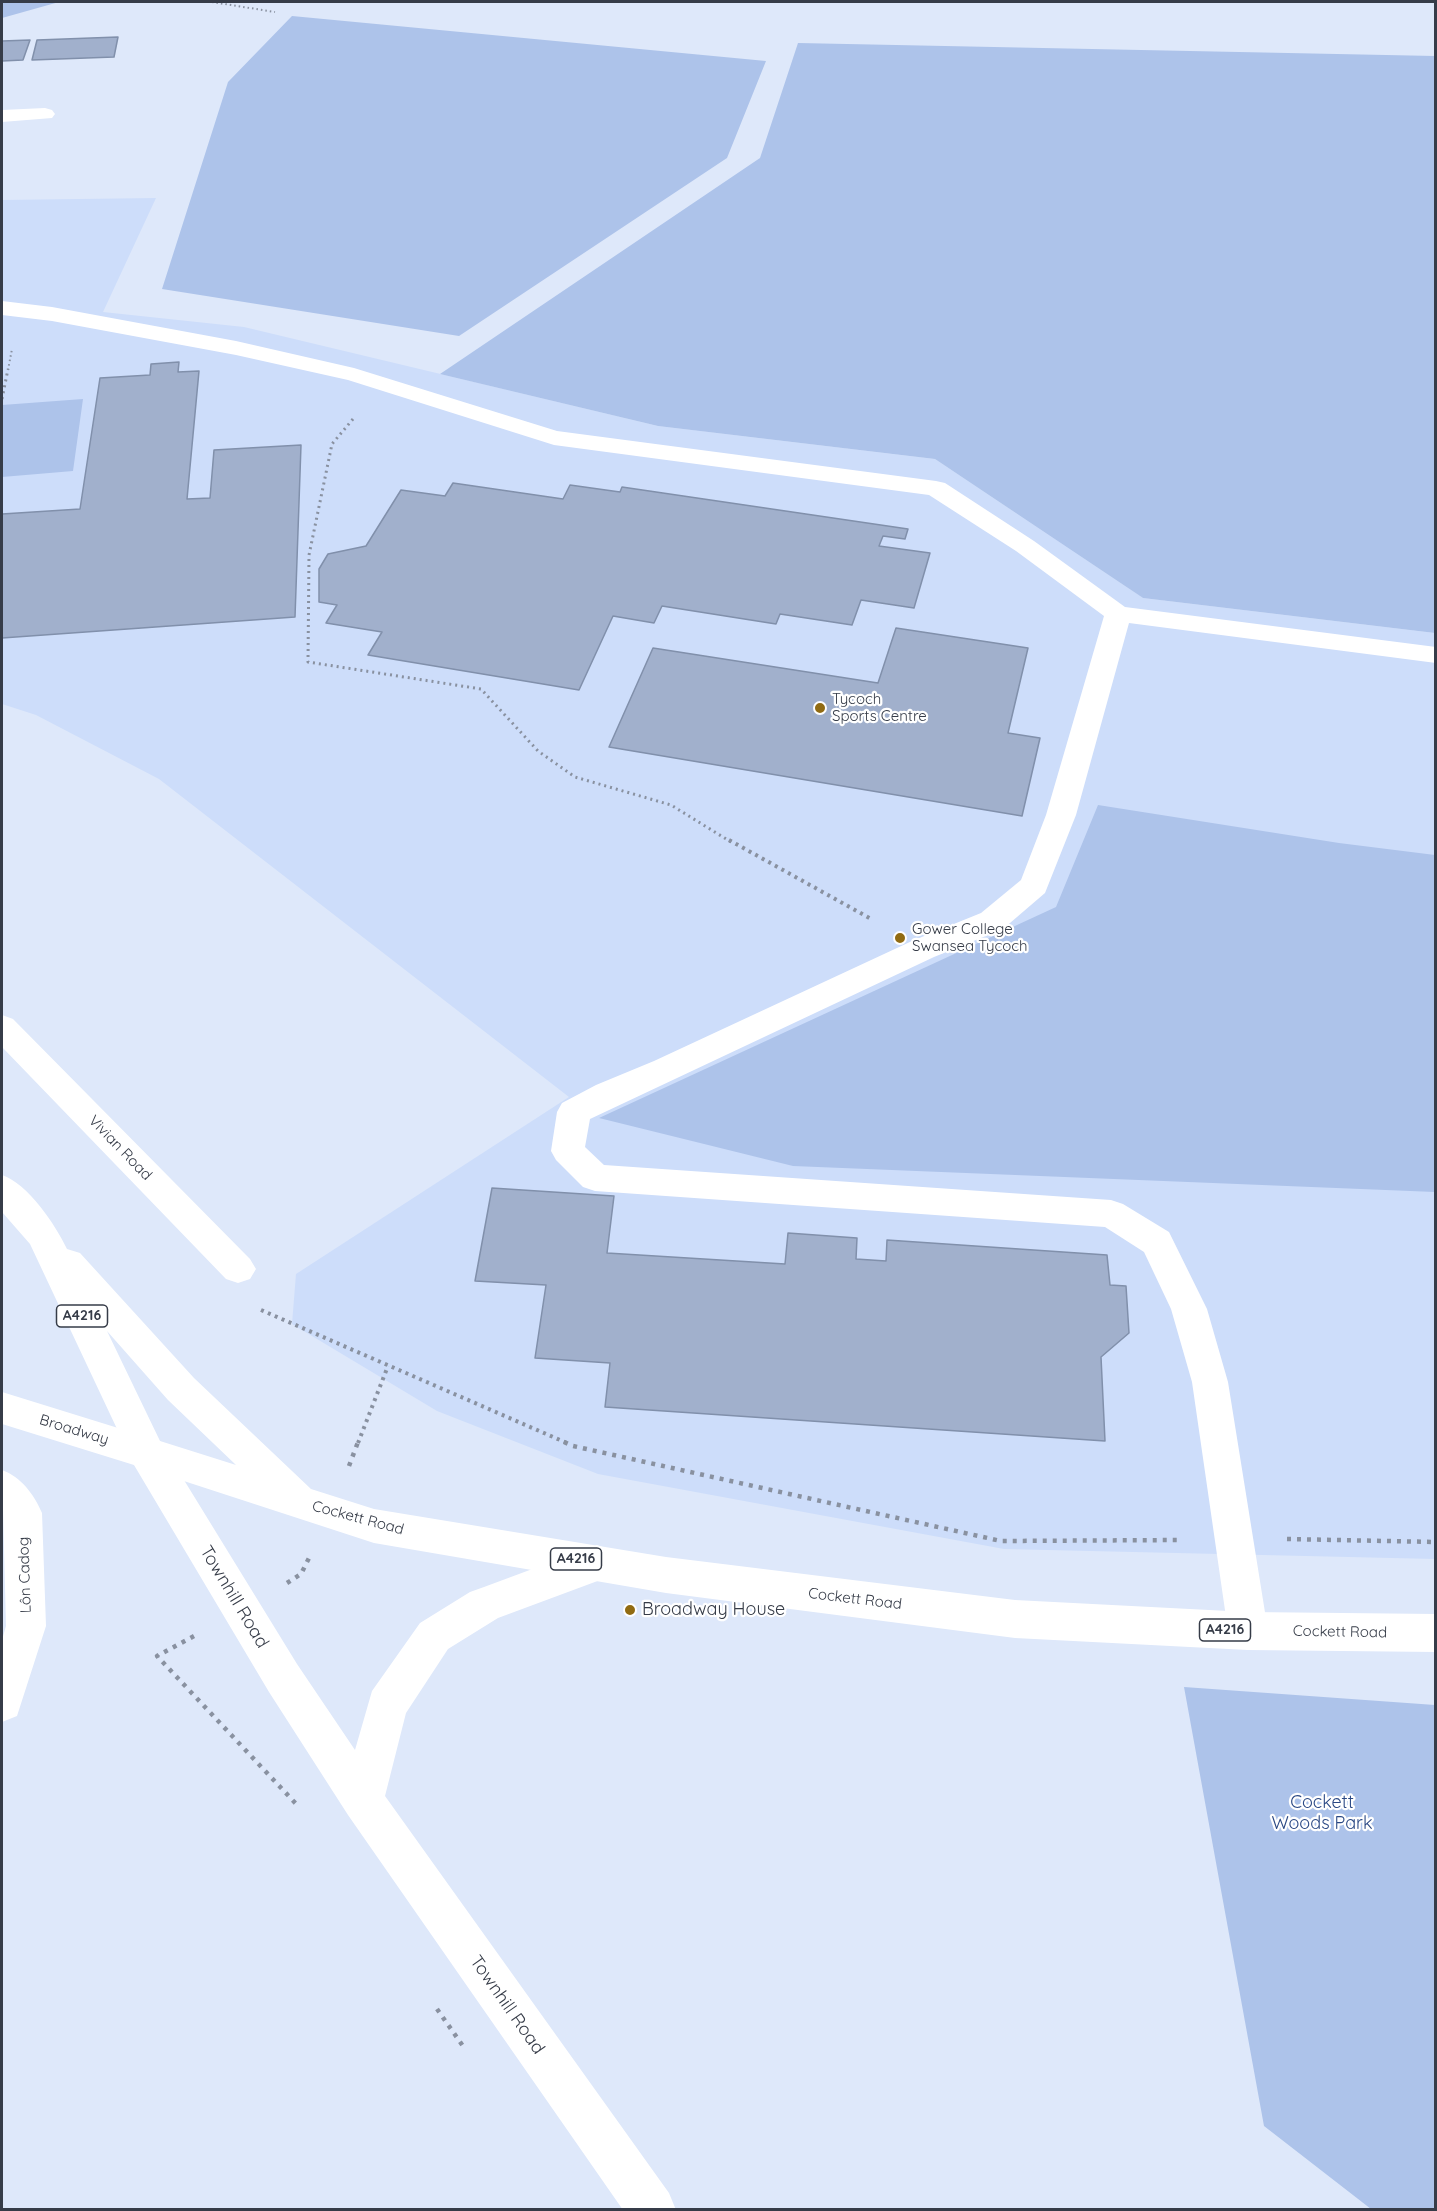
<!DOCTYPE html>
<meta charset="utf-8">
<style>
body{margin:0}
#map{position:relative;width:1437px;height:2211px;overflow:hidden;background:#dee8fa;font-family:Quicksand,sans-serif}
canvas{display:block}
.frame{position:absolute;inset:0;border:3px solid #363c48;pointer-events:none}
</style>
<div id="map">
<canvas width="1437" height="2211"></canvas>
<div class="frame"></div>
</div>
<script>
const ctx = document.querySelector('canvas').getContext('2d');
ctx.lineJoin = 'round';
function fill(path, color) { ctx.fillStyle = color; ctx.fill(path, 'evenodd'); }
function stroke(path, color, width, dash) { ctx.strokeStyle = color; ctx.lineWidth = width; ctx.lineCap = dash ? 'butt' : 'round'; ctx.setLineDash(dash || []); ctx.stroke(path); }
function label(font, color, halo, rows, align = 'center') {
  ctx.font = font + ' Quicksand,sans-serif'; ctx.lineWidth = 4.5; ctx.setLineDash([]); ctx.textBaseline = 'middle'; ctx.strokeStyle = halo; ctx.fillStyle = color; for (const [text, x, y, turn = 0] of rows) {
    ctx.save(); ctx.translate(x, y); ctx.rotate((+turn || 0) * Math.PI / 180); ctx.textAlign = isNaN(turn) ? turn : align; if (halo) ctx.strokeText(text, 0, 0); ctx.fillText(text, 0, 0); ctx.restore();
  }
}
fill(new Path2D(`
 M156,198L103,312L244,327L658,426L935,459L1143,598L1435,633V1559L1004,1549L598,1474L437,1411L292,1324L296,1274L569,1097L159,779L36,715L2,704V200Z`), '#cdddfa');
fill(new Path2D(`
 M2,2H59L2,18Z
 M292,16L766,61L727,158L459,336L162,289L228,82Z
 M798,43L1435,56V633L1143,598L935,459L658,426L440,374L760,158Z
 M83,399L73,471L2,477V405Z
 M1098,805L1339,843L1435,855V1192L793,1166L599,1118L1056,907Z
 M1184,1687L1435,1705V2209H1371L1264,2126Z`), '#adc3ea');
const building = new Path2D(`
 M118,37L114,57L32,60L37,40Z
 M30,40L23,60L2,61V41Z
 M179,362L178,372L199,371L187,499L210,498L214,450L301,445L295,617L2,638V514L80,509L100,378L150,375L151,364Z
 M453,483L563,499L570,485L620,492L622,487L908,529L905,539L883,536L879,546L930,553L914,608L861,600L852,625L780,614L776,624L662,606L654,623L613,616L579,690L368,655L382,632L326,623L337,605L319,602V569L328,554L366,546L401,490L445,496Z
 M896,628L1028,648L1008,733L1040,738L1022,816L609,747L653,648L878,683Z
 M492,1188L614,1196L607,1253L785,1264L788,1233L857,1238L856,1259L886,1261L887,1240L1107,1255L1110,1285L1126,1286L1129,1333L1101,1357L1105,1441L605,1407L610,1363L535,1358L546,1285L475,1281Z`);
fill(building, '#a1b0cc');
stroke(building, '#8190ab', 1.5);
stroke(new Path2D(`
 M212,2L275,12
 M8,370L12,349`), '#8991a0', 2, [1.5, 3]);
stroke(new Path2D(`
 M2,399L8,369
 M353,419L332,444L309,555L308,662L481,689L538,751L575,777L671,805L731,842`), '#8991a0', 3, [2, 4]);
stroke(new Path2D(`
 M729,840L873,920
 M261,1310L567,1443
 M358,1443L388,1366`), '#8991a0', 4, [3, 4.5]);
stroke(new Path2D(`
 M564,1442L573,1446L1001,1541L1181,1540
 M349,1466L358,1442
 M1287,1539L1436,1542
 M287,1583L301,1574L309,1558
 M194,1636L157,1656L299,1807
 M437,2009L465,2049`), '#8991a0', 4.5, [4, 6]);
fill(new Path2D(`
 M45,108L52,110L55,114L52,118L2,122V110Z
 M2,301L52,307L236,341L354,368L557,431L936,481L945,483L1034,541L1125,607L1436,647V663L1129,623L1076,815L1045,893L1003,929L934,957L590,1119L585,1147L604,1165L1111,1200L1123,1204L1169,1232L1207,1309L1228,1382L1268,1631L1262,1644L1248,1650L1234,1644L1228,1631L1192,1382L1171,1309L1144,1252L1105,1227L595,1191L583,1187L556,1160L551,1151L557,1112L562,1103L596,1085L654,1061L912,941L981,913L1021,880L1046,815L1104,616L1016,551L929,495L554,445L348,380L236,355L52,321L2,315Z
 M2,1015L13,1019L250,1259L256,1269L250,1279L238,1283L226,1279L2,1047Z
 M2,1392L160,1441L297,1664L355,1750L372,1691L420,1623L470,1592L484,1587L597,1545L611,1550L617,1563L611,1576L498,1618L448,1649L406,1713L385,1796L669,2193L676,2210H623L348,1815L269,1692L134,1465L2,1424Z
 M2,1470C21,1477 34,1494 42,1513L46,1626L17,1716L2,1722V1640L6,1626Z`), '#fff');
fill(new Path2D(`
 M2,1175C28,1184 55,1224 67,1249L80,1253L194,1378L311,1489L374,1509L666,1557L1015,1600L1248,1612L1436,1614V1652L1248,1650L1015,1638L666,1593L374,1543L147,1469L134,1465L30,1244L2,1212ZM107,1331L168,1400L236,1465L160,1441Z`), '#fff');
for (const [x, y, r, color] of [
 [820,708,6,"#916b12"],
 [900,938,6,"#916b12"],
 [630,1610,6,"#916b12"]
]) { const dot = new Path2D(); dot.arc(x, y, r, 0, 2 * Math.PI); ctx.fillStyle = color; ctx.fill(dot); stroke(dot, '#fff', 2); }
for (const [x, y, w] of [
 [82,1316,51],
 [576,1559,51],
 [1225,1630,51]
]) { const box = new Path2D(); box.roundRect(x - w / 2, y - 11, w, 22, 4.5); ctx.fillStyle = '#fff'; ctx.fill(box); stroke(box, '#363c48', 1.5); }
label('bold 14px', '#363c48', null, [
 ["A4216",82,1316],
 ["A4216",576,1559],
 ["A4216",1225,1630]
]);
label('15px', '#363c48', '#fff', [
 ["Tycoch",832,699],
 ["Sports Centre",832,716],
 ["Gower College",912,929],
 ["Swansea Tycoch",912,946]
], 'left');
label('15px', '#363c48', '#fff', [
 ["Vivian Road",120,1148,46],
 ["Broadway",74,1430,17],
 ["Cockett Road",358,1518,15],
 ["Lôn Cadog",25,1575,-92],
 ["Cockett Road",855,1599,7],
 ["Cockett Road",1340,1632,1]
]);
label('18px', '#363c48', '#fff', [
 ["Townhill Road",234,1597,59],
 ["Townhill Road",507,2005,55]
]);
label('18px', '#363c48', '#fff', [
 ["Broadway House",642,1610]
], 'left');
label('18px', '#2a4884', '#fff', [
 ["Cockett",1322,1803],
 ["Woods Park",1322,1824]
]);
</script>
